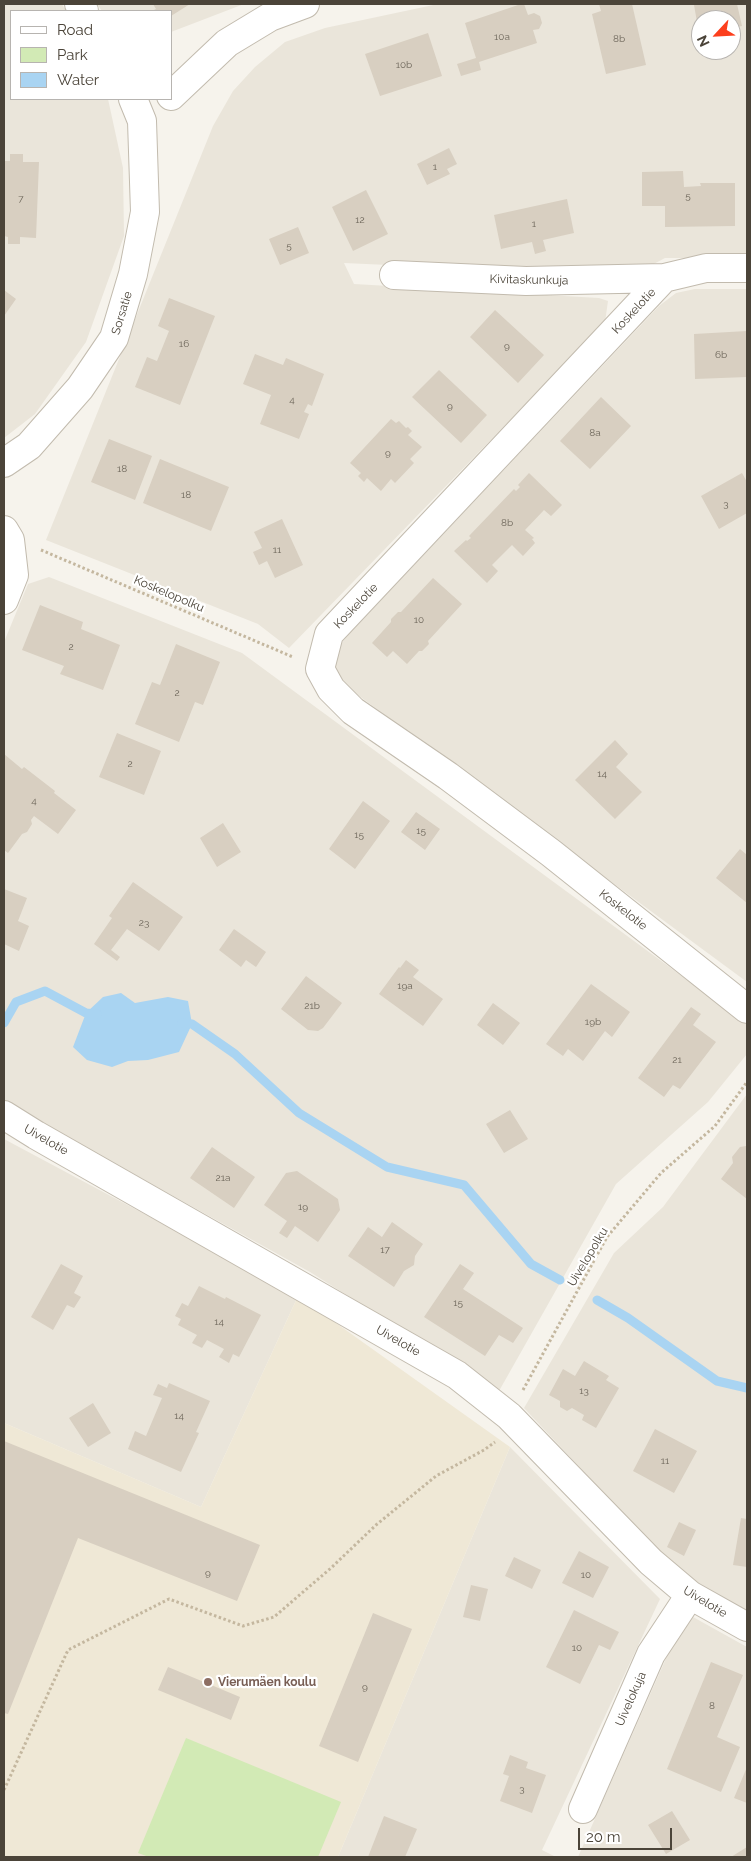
<!DOCTYPE html>
<meta charset="utf-8">
<style>
body{margin:0}
#map{position:relative;width:751px;height:1861px;overflow:hidden;background:#f6f3ec;font-family:Raleway,sans-serif}
canvas{display:block}
.frame{position:absolute;inset:0;border:5px solid #4b4439;pointer-events:none}
.legend{position:absolute;left:10px;top:10px;width:162px;height:90px;box-sizing:border-box;background:#fff;border:1px solid #b7b4b0;margin:0;padding:6px 9px;list-style:none;font-size:15px;color:#4b4439}
.legend li{display:flex;align-items:center;gap:10px;height:25px}
.legend b{width:25px;border:1px solid #b7b4b0}
.north{position:absolute;left:691px;top:10px;width:50px;height:50px;box-sizing:border-box;background:#fff;border:1px solid #b7b4b0;border-radius:50%;rotate:245deg;font-size:14px;font-weight:700;line-height:20px;text-align:center;color:#4b4439}
.north::after{content:'';display:block;margin:auto;width:18px;height:22px;background:#fc3f1d;clip-path:polygon(50% 0,100% 100%,50% 72%,0 100%)}
.scale{position:absolute;left:578px;top:1828px;width:94px;height:22px;box-sizing:border-box;border:2px solid #4b4439;border-top:0;padding-left:6px;font-size:15px;line-height:18px;white-space:nowrap;color:#4b4439;-webkit-text-stroke:4px #fff;paint-order:stroke}
</style>
<div id="map">
<canvas width="751" height="1861"></canvas>
<div class="frame"></div>
<ul class="legend">
<li><b style="height:6px;background:#fff"></b>Road</li>
<li><b style="height:14px;background:#d2eab5"></b>Park</li>
<li><b style="height:14px;background:#a9d4f2"></b>Water</li>
</ul>
<div class="north">N</div>
<div class="scale">20 m</div>
</div>
<script>
const ctx = document.querySelector('canvas').getContext('2d');
ctx.lineJoin = 'round';
function fill(path, color) { ctx.fillStyle = color; ctx.fill(path, 'evenodd'); }
function stroke(path, color, width, dash) { ctx.strokeStyle = color; ctx.lineWidth = width; ctx.lineCap = dash ? 'butt' : 'round'; ctx.setLineDash(dash || []); ctx.stroke(path); }
function label(font, color, halo, rows, align = 'center') {
  ctx.font = font + ' Raleway,sans-serif'; ctx.lineWidth = 4.5; ctx.setLineDash([]); ctx.textBaseline = 'middle'; ctx.strokeStyle = halo; ctx.fillStyle = color; for (const [text, x, y, turn = 0] of rows) {
    ctx.save(); ctx.translate(x, y); ctx.rotate((+turn || 0) * Math.PI / 180); ctx.textAlign = isNaN(turn) ? turn : align; if (halo) ctx.strokeText(text, 0, 0); ctx.fillText(text, 0, 0); ctx.restore();
  }
}
fill(new Path2D(`
 M4,4H62L66,11H11V99H108L123,168L124,236L86,342L35,414L4,438Z
 M97,4H244L171,32V11H102Z
 M438,4H747V258H665L631,276L344,263L354,284L599,298L608,301L605,322L289,648L258,624L46,540L213,126L233,91L255,67L285,42L325,28ZM701,20H731V50H701Z
 M695,289H747V982L347,687L335,671V652L348,635L659,306L676,293Z
 M49,577L242,653L747,1024V1054L708,1102L616,1184L499,1391L310,1272L4,1102V642L28,584Z
 M747,1094V1611L698,1584L661,1554L524,1408L614,1253L663,1207Z
 M4,1139L298,1296L201,1507L4,1423Z
 M510,1447L660,1599L542,1850L556,1857H338Z
 M693,1617L747,1647V1857H578L668,1654Z`), '#eae5da');
fill(new Path2D(`
 M298,1296L510,1447L338,1857H4V1423L201,1507Z`), '#efe8d6');
fill(new Path2D(`
 M186,1738L341,1802L318,1857H149L138,1853Z`), '#d2eab5');
fill(new Path2D(`
 M121,993L135,1003L168,997L188,1001L192,1024L179,1052L148,1060L128,1061L112,1067L87,1060L73,1047L86,1013L103,997Z`), '#a9d4f2');
stroke(new Path2D(`
 M4,1023L16,1002L45,991L86,1013L97,1014
 M182,1023L192,1024L235,1054L299,1113L387,1167L464,1185L531,1264L560,1280
 M597,1300L628,1318L717,1381L747,1388`), '#a9d4f2', 9);
fill(new Path2D(`
 M153,4H190L171,16V11H152L156,9Z
 M521,4H524L528,15L534,13L540,16L542,23L539,29L533,30L537,43L479,62L481,70L461,76L457,64L476,58L465,23Z
 M599,4H632L646,65L606,74L592,14L601,11Z
 M696,4H737L742,26L731,28V20H701L697,22L694,5Z
 M428,33L442,76L380,96L365,54Z
 M449,148L457,164L447,169L450,174L427,185L417,164Z
 M10,154H23V162H39L36,238L20,237V244H8V237L4,236V161H10Z
 M683,171L684,187L701,186L700,183H735V226L665,227V206H642V172Z
 M366,190L388,234L353,251L332,207Z
 M567,199L574,233L543,240L546,251L535,254L532,242L501,249L494,215Z
 M298,227L309,253L280,265L269,239Z
 M4,290L16,299L4,316Z
 M169,298L215,316L180,405L135,387L147,357L157,361L169,331L158,326Z
 M495,310L544,355L518,383L470,337Z
 M747,331V377L695,379L694,334Z
 M255,354L283,365L286,358L324,374L312,406L308,404L304,412L309,414L299,439L260,424L271,395L243,384Z
 M439,370L487,415L461,443L412,397Z
 M601,397L631,426L590,469L560,441Z
 M391,419L396,423L399,421L406,428L408,427L412,431L408,435L422,447L410,459L414,463L395,483L391,479L381,491L367,478L364,482L358,476L361,473L350,463Z
 M109,439L152,456L135,500L91,482Z
 M160,459L229,487L211,531L143,503Z
 M529,473L562,505L551,516L544,510L525,530L534,538L532,539L535,543L523,556L512,545L492,565L498,571L487,583L454,551L466,540L467,541L471,538L469,536L514,489L516,491L520,487L518,485Z
 M742,473L747,482V513L719,529L701,496Z
 M282,519L303,565L275,578L267,561L259,565L253,552L262,548L254,532Z
 M433,578L462,604L428,641L429,644L422,651H419L407,664L393,651L387,657L372,643L391,622V619L398,612H401Z
 M40,605L83,622L81,629L120,645L103,690L60,674L64,666L22,650Z
 M176,644L220,662L203,705L195,702L179,742L135,724L152,682L160,685Z
 M117,733L161,751L144,795L99,777Z
 M615,740L628,754L616,767L642,792L615,819L575,780Z
 M4,754L22,769L24,767L55,791L54,793L76,810L58,834L34,816L31,820L32,824L27,832L22,834L8,853L4,850Z
 M363,801L390,821L355,869L329,849Z
 M416,812L440,829L425,850L401,832Z
 M223,823L241,852L217,867L200,838Z
 M740,849L747,855V903L716,878Z
 M133,882L183,917L159,951L127,929L111,950L120,957L117,961L94,944L112,918L109,916Z
 M4,889L27,898L18,921L29,926L19,951L4,944Z
 M234,929L266,952L256,967L246,960L241,967L219,950Z
 M406,960L419,970L413,977L443,999L423,1026L379,994L399,967L400,968Z
 M306,976L342,1003L323,1028L318,1031L308,1030L281,1009Z
 M591,984L630,1012L612,1037L605,1031L583,1061L568,1049L563,1056L546,1044Z
 M493,1003L520,1023L503,1045L477,1025Z
 M691,1007L701,1014L693,1025L716,1042L680,1089L673,1085L664,1097L638,1078Z
 M510,1110L528,1139L504,1153L486,1124Z
 M747,1144V1199L721,1179L733,1163L732,1157L740,1147L746,1146Z
 M212,1147L255,1177L234,1208L190,1178Z
 M297,1171L338,1199L340,1210L318,1242L295,1226L287,1238L279,1233L287,1221L264,1205L286,1173Z
 M392,1222L423,1244L415,1256L414,1265L404,1271L394,1287L348,1256L368,1227L382,1237Z
 M61,1264L83,1276L74,1293L81,1297L74,1308L67,1305L53,1330L31,1317Z
 M460,1264L474,1273L463,1289L523,1328L513,1343L499,1335L485,1356L424,1317Z
 M199,1286L225,1299L226,1297L261,1315L239,1357L233,1354L229,1363L219,1357L224,1349L207,1340L202,1348L192,1343L197,1335L178,1325L181,1319L175,1316L182,1303L188,1306Z
 M584,1361L609,1376L606,1380L619,1388L596,1428L582,1420L584,1415L572,1408L567,1411L560,1407V1401L549,1395L563,1369L575,1376Z
 M169,1383L210,1401L196,1432L199,1433L181,1472L128,1449L135,1431L146,1436L162,1398L153,1395L158,1384L167,1388Z
 M93,1403L111,1433L88,1447L69,1418Z
 M655,1429L697,1451L674,1493L633,1471Z
 M4,1441L260,1545L237,1601L78,1538L8,1714L4,1713Z
 M741,1518L747,1519V1567L733,1565Z
 M679,1522L696,1530L684,1556L667,1547Z
 M579,1551L609,1567L593,1598L562,1583Z
 M514,1557L541,1570L532,1589L505,1576Z
 M471,1585L488,1589L480,1621L463,1617Z
 M574,1610L619,1632L610,1650L599,1645L580,1684L546,1667Z
 M373,1613L412,1629L358,1762L319,1746Z
 M711,1662L743,1675L717,1737L740,1747L721,1792L667,1769Z
 M168,1667L240,1697L231,1720L158,1690Z
 M510,1755L528,1762L526,1768L546,1775L532,1813L500,1801L509,1776L503,1774Z
 M747,1767V1803L734,1798Z
 M672,1811L690,1840L666,1854L648,1825Z
 M384,1816L417,1829L405,1857H368Z
 M747,1847V1857H731Z`), '#d8cfc1');
const minor = new Path2D(`
 M79,4L84,11
 M171,96L227,43L270,17L305,4
 M747,268H706L664,278L329,634L320,669L331,689L353,711L448,776L551,853L747,1009
 M394,275L526,281L664,278
 M4,463L29,446L80,388L114,338L133,274L145,212L142,121L133,99
 M4,530L10,540L14,575L4,600
 M4,1115L36,1135L457,1375L509,1416L651,1562L690,1595L747,1627
 M583,1809L651,1654L690,1595`);
stroke(minor, '#c2bbae', 30);
stroke(new Path2D(`
 M41,550L293,657
 M523,1390L607,1237L661,1173L715,1126L747,1082
 M4,1790L68,1650L169,1599L243,1626L274,1617L331,1568L376,1525L436,1476L484,1450L495,1442`), '#c4b79f', 3, [2.5, 2.5]);
stroke(minor, '#fff', 28);
for (const [x, y, r, color] of [
 [208,1682,5,"#8d6e63"]
]) { const dot = new Path2D(); dot.arc(x, y, r, 0, 2 * Math.PI); ctx.fillStyle = color; ctx.fill(dot); stroke(dot, '#fff', 2); }
label('10px', '#6e675b', null, [
 ["10a",502,37],
 ["8b",619,39],
 ["10b",404,65],
 ["1",435,167],
 ["5",688,196],
 ["7",21,199],
 ["12",360,220],
 ["1",534,224],
 ["5",289,246],
 ["16",184,344],
 ["9",507,346],
 ["6b",721,355],
 ["4",292,400],
 ["9",450,406],
 ["8a",595,433],
 ["9",388,453],
 ["18",122,469],
 ["18",186,495],
 ["3",726,504],
 ["8b",507,523],
 ["11",277,550],
 ["10",419,620],
 ["2",71,647],
 ["2",177,693],
 ["2",130,764],
 ["14",602,774],
 ["4",34,801],
 ["15",421,831],
 ["15",359,835],
 ["23",144,923],
 ["19a",405,986],
 ["21b",312,1006],
 ["19b",593,1022],
 ["21",677,1060],
 ["21a",223,1178],
 ["19",303,1207],
 ["17",385,1250],
 ["15",458,1303],
 ["14",219,1322],
 ["13",584,1391],
 ["14",179,1416],
 ["11",665,1461],
 ["9",208,1573],
 ["10",586,1575],
 ["10",577,1648],
 ["9",365,1687],
 ["8",712,1706],
 ["3",522,1789]
]);
label('12px', '#4b4439', '#fff', [
 ["Kivitaskunkuja",529,280,1],
 ["Koskelotie",634,311,-47],
 ["Sorsatie",122,313,-73],
 ["Koskelopolku",169,594,23],
 ["Koskelotie",356,606,-46],
 ["Koskelotie",623,910,38],
 ["Uivelotie",46,1140,30],
 ["Uivelopolku",588,1257,-59],
 ["Uivelotie",398,1341,30],
 ["Uivelotie",705,1602,31],
 ["Uivelokuja",631,1699,-66]
]);
label('bold 12px', '#785e54', '#fff', [
 ["Vierumäen koulu",218,1682]
], 'left');
</script>
